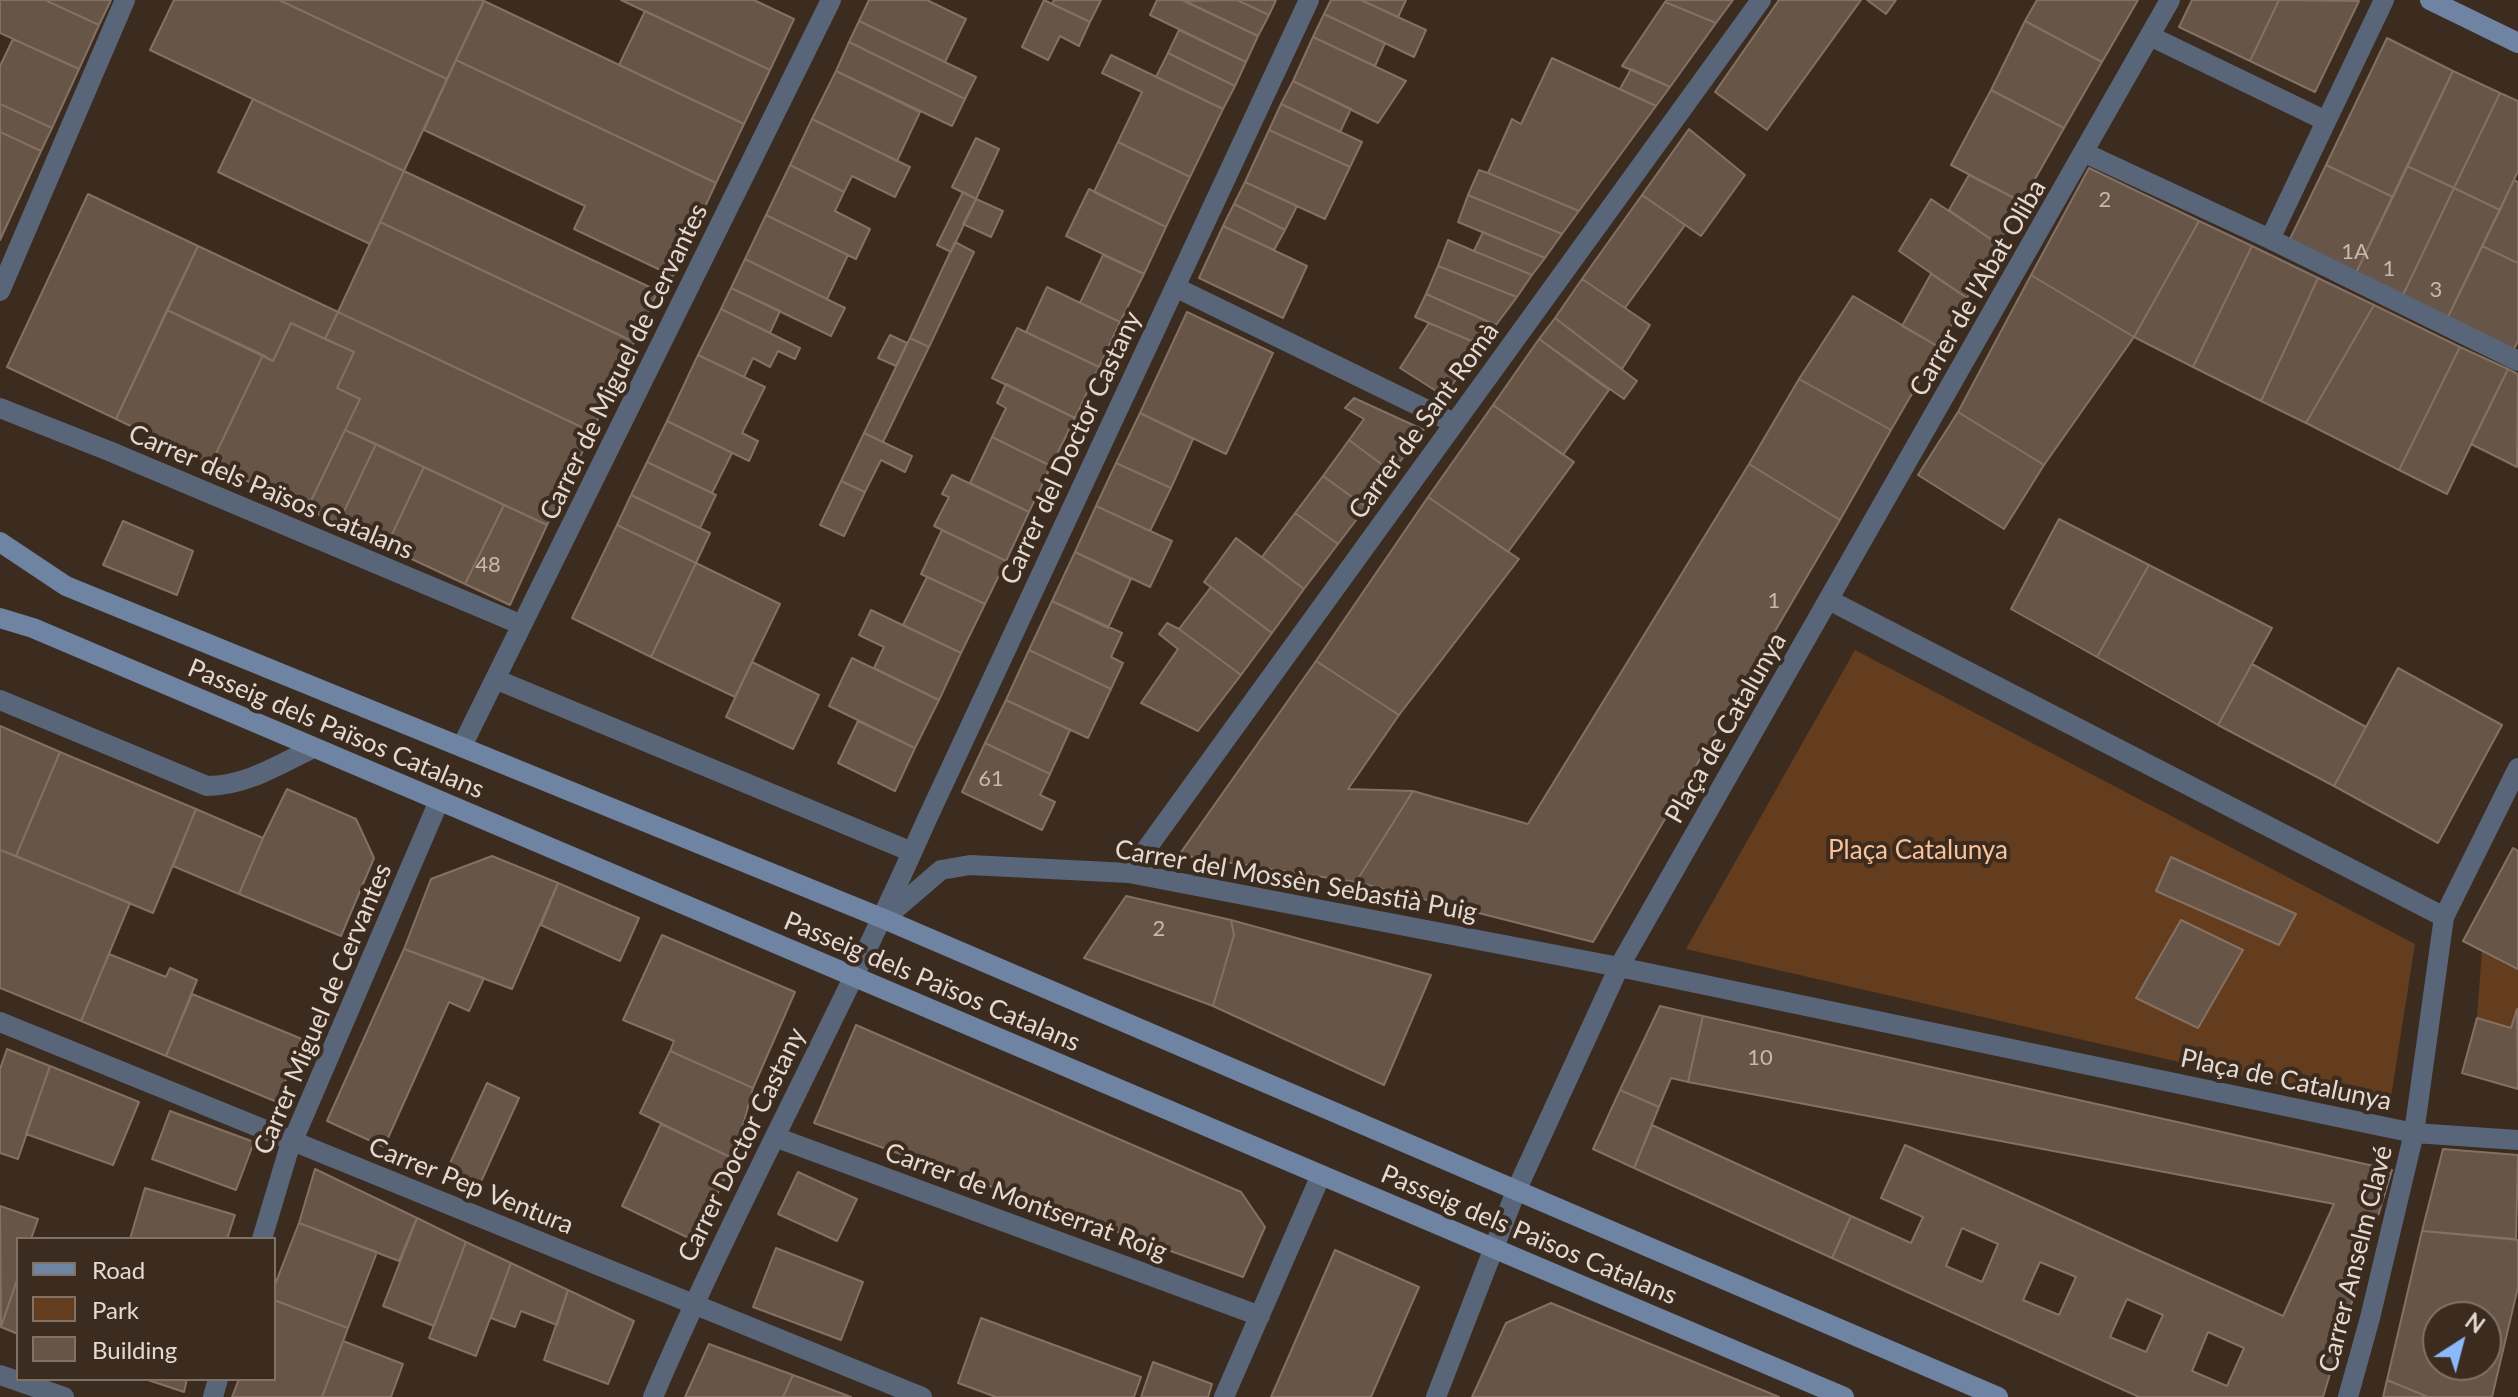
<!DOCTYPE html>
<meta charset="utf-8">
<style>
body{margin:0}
#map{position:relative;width:2518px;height:1397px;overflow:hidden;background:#3c2c20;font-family:Lato,sans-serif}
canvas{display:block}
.legend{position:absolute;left:16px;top:1237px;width:260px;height:144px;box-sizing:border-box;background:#3c2c20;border:2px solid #807267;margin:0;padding:10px 14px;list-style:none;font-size:24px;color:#e5dad2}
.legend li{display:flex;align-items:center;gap:16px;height:40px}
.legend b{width:40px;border:2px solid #807267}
.north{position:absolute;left:2422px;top:1301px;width:80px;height:80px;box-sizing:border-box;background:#3c2c20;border:2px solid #807267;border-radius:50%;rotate:36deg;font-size:22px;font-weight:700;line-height:32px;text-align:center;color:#e5dad2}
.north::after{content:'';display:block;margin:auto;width:28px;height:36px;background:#8bb9fc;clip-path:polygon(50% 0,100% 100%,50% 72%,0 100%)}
</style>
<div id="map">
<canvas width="2518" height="1397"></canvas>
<ul class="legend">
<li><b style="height:10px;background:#6f84a2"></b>Road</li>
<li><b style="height:22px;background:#643d1e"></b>Park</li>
<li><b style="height:22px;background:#675548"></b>Building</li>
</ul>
<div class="north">N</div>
</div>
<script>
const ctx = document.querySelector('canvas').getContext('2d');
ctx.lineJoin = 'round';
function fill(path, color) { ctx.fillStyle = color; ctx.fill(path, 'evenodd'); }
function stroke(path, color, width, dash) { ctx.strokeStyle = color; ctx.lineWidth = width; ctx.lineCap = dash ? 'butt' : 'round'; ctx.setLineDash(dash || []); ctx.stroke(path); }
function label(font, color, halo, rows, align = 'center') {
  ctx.font = font + ' Lato,sans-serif'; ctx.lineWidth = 8; ctx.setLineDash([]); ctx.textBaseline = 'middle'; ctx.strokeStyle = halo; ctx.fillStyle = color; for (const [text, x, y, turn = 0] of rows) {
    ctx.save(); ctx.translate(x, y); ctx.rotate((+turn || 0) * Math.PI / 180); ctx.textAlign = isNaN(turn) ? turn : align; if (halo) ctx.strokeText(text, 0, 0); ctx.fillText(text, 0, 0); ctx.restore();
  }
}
fill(new Path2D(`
 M1855,650L2415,944L2389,1110L1686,949Z
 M2482,950L2518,969V1009L2511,1028L2477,1018Z`), '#643d1e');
const building = new Path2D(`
 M0,0H45L99,25L79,69L0,33Z
 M45,0H111L99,25Z
 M174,0H279L447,79L404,171L150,50Z
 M279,0H484L447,79Z
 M621,0H754L794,19L770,70Z
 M869,0H927L966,19L945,62L859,21Z
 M1044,0L1090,22L1079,46L1060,36L1048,60L1022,47Z
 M1054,0H1101L1090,22L1052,4Z
 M1157,0H1183L1258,36L1246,62L1150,15Z
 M1237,0H1276L1269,15Z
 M1237,0L1269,15L1258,36L1184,1Z
 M1331,0H1361L1426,30L1414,57L1324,14Z
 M1361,0H1406L1398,17Z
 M1667,0H1733L1716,23L1665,2Z
 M1779,0H1861L1767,130L1715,92Z
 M1867,0H1896L1886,14Z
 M2037,0H2138L2102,62L2025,21Z
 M2192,0H2279L2250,61L2179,27Z
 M2279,0L2359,1L2315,92L2250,61Z
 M484,1L744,124L716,183L456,60Z
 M1665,2L1716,23L1670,87L1622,66Z
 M645,11L770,70L744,124L619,65Z
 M1324,14L1385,43L1375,66L1313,37Z
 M859,21L976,77L965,99L849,42Z
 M2025,21L2102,62L2064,128L1991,90Z
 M1179,30L1246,62L1235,86L1168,53Z
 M1313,37L1406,81L1378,123L1293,81Z
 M2387,38L2453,71L2393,197L2326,165Z
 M13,39L79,69L52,128L0,104V66Z
 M849,42L965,99L952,126L836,71Z
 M1168,53L1235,86L1223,109L1156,77Z
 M1111,55L1223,109L1190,177L1118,142L1142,92L1102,73Z
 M1552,58L1656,106L1579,211L1488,173L1512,119L1521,124Z
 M456,60L716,183L673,276L574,229L585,206L424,130Z
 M1631,69L1670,87L1656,106L1620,89Z
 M836,71L920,112L897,161L812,119Z
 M2453,71L2500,93L2454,188L2407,166Z
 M1293,81L1351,109L1340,132L1281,104Z
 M1991,90L2064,128L2022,202L1951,165Z
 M2500,93L2518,101V171L2500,210L2454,188Z
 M253,99L404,171L370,244L218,172Z
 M0,104L52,128L41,151L0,132Z
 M1281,104L1362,142L1350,167L1269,130Z
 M812,119L910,167L895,197L852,176L844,192L790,165Z
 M1689,129L1745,175L1701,236L1642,195Z
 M1269,130L1350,167L1325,219L1245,182Z
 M0,132L41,151L0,240Z
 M976,138L999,149L976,199L952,187Z
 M1118,142L1190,177L1166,227L1094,192Z
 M790,165L844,192L835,211L870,229L856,259L766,215Z
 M2326,165L2393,197L2355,275L2288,243Z
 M2407,166L2454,188L2402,297L2355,275Z
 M2089,168L2199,221L2134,337L2031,275Z
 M1479,170L1488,173L1579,211L1562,234L1468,195Z
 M404,171L658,291L634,342L380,222Z
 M1969,175L2022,202L1998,244L1949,210Z
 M2514,180L2518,182V263L2482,246Z
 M1245,182L1297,206L1285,230L1234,204Z
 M2454,188L2500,210L2447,319L2402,297Z
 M1089,189L1166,227L1144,274L1066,236Z
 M963,192L976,199L951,252L937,245Z
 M88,194L198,246L116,419L7,367Z
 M1468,195L1562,234L1545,258L1458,222Z
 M1642,195L1685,225L1625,308L1582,279Z
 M976,199L1003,211L991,237L963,224Z
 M1931,199L1998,244L1967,298L1899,251Z
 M1234,204L1285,230L1274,250L1223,226Z
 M766,215L848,255L827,299L745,259Z
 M2199,221L2252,246L2193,367L2134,337Z
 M380,222L634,342L592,432L338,312Z
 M1223,226L1307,266L1283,318L1199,278Z
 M1483,232L1545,258L1532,275L1474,251Z
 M1448,240L1474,251L1532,275L1517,297L1438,266Z
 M955,242L974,252L929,347L910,338Z
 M198,246L338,312L325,339L291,323L273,361L167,310Z
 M2252,246L2318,278L2261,401L2193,367Z
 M2482,246L2518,263V341L2513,351L2447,319Z
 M1103,255L1144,274L1120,322L1080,303Z
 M745,259L845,308L831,336L731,288Z
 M1438,266L1517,297L1496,325L1426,294Z
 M1931,274L1967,298L1939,347L1902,326Z
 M2031,275L2134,337L2044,465L1958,412Z
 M2318,278L2374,305L2306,423L2261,401Z
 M1582,279L1650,325L1622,369L1555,318Z
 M1047,287L1120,322L1099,367L1026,332Z
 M731,288L780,311L770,333L721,309Z
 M1426,294L1496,325L1481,345L1415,317Z
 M1853,296L1939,347L1891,430L1799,379Z
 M2374,305L2460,347L2399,470L2306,423Z
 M721,309L800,348L795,359L778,351L770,367L753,358L744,377L698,355Z
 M167,310L263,355L211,464L116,419Z
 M338,312L592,432L547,525L345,430L360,399L337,388L354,352L325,339Z
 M1187,312L1273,353L1226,454L1140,413Z
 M1555,318L1637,381L1624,399L1539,339Z
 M291,323L354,352L337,388L360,399L307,509L211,464L263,355L273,361Z
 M1429,323L1481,345L1444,396L1400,368Z
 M1017,328L1099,367L1075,418L992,378Z
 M890,335L907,343L896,366L878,358Z
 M910,338L929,347L883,442L864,433Z
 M1539,339L1609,390L1563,455L1493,405Z
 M2460,347L2508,369L2447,494L2399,470Z
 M698,355L765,387L742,433L758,441L749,461L667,421Z
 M2508,369L2518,374L2517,467L2471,444Z
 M1799,379L1891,430L1840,520L1749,464Z
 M1006,384L1075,418L1051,466L992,437L1006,408L997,403Z
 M1354,398L1424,430L1392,472L1349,440L1364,419L1345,408Z
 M1493,405L1574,462L1508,552L1428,497Z
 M1958,412L2044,465L2004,529L1918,475Z
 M1140,413L1193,439L1171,488L1116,463Z
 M667,421L732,453L712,493L647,462Z
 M345,430L376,444L338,524L307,509Z
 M864,433L912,456L905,472L881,460L865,492L841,481Z
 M992,437L1051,466L1029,512L970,483Z
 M1349,440L1392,472L1366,507L1323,476Z
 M376,444L424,467L386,547L338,524Z
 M647,462L716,495L700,528L631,495Z
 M1116,463L1171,488L1150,531L1096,506Z
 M1749,464L1840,520L1593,942L1356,882L1413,791L1528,824Z
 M424,467L504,505L465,584L386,547Z
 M952,475L1029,512L1006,561L934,526L949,497L942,494Z
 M1323,476L1366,507L1338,544L1295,513Z
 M841,481L865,492L844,536L820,525Z
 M631,495L710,533L696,563L617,525Z
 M1428,497L1519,559L1399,715L1316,661Z
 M504,505L547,525L510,605L465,584Z
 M1096,506L1172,541L1150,587L1075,552Z
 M1295,513L1338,544L1304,589L1262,557Z
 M2059,519L2149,565L2097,657L2011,609Z
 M123,521L193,551L177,595L103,565Z
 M617,525L696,563L651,657L572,618Z
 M942,530L1006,561L985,604L921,574Z
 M1236,538L1304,589L1272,633L1204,582Z
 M1075,552L1131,579L1108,628L1052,601Z
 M696,563L780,604L735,697L651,657Z
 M2149,565L2272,628L2218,725L2097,657Z
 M927,577L985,604L961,653L903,625Z
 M1211,587L1272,633L1241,675L1179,629Z
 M1052,601L1122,633L1111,657L1123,663L1111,689L1029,650Z
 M871,610L961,653L939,700L874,668L884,647L859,635Z
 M1167,623L1179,629L1241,675L1198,731L1141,703L1178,649L1159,634Z
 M1029,650L1111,689L1088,738L1006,700Z
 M852,658L939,700L915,748L829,706Z
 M1316,661L1399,715L1348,789L1413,791L1356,882L1179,855Z
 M752,662L819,695L793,749L726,717Z
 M2252,664L2366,727L2334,786L2218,725Z
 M2398,668L2502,725L2438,843L2334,786Z
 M1006,700L1070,730L1050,774L985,743Z
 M858,721L915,748L895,791L838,763Z
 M0,726L60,752L16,856L0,850Z
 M985,743L1050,774L1040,795L1055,802L1042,830L962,792Z
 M60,752L196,809L153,913L16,856Z
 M287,789L356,819L374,858L341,936L239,894L263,838Z
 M196,809L263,838L239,894L173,866Z
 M2513,848L2518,851V969L2463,941Z
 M0,850L130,903L81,1021L0,988Z
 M492,856L558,883L512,989L404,949L431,879Z
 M2171,857L2296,914L2279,945L2156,891Z
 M558,883L639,918L620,961L541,925Z
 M1126,896L1231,920L1234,935L1213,1006L1084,958Z
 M1231,920L1431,975L1384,1085L1213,1006L1234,935Z
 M2181,920L2243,950L2198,1028L2136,998Z
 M662,935L795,992L753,1088L670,1051L674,1041L623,1020Z
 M404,949L484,978L469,1011L449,1002L384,1147L327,1121Z
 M109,954L166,977L170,968L197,980L166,1056L81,1021Z
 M192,994L302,1039L277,1102L166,1056Z
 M1660,1006L1703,1016L1688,1082L1671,1078L1659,1107L1620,1090Z
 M2517,1009L2518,1089L2462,1073L2477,1018L2511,1028Z
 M1703,1016L2392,1170L2323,1397H2139L1832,1258L1851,1216L1911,1243L1923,1217L1881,1198L1905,1145L2283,1316L2334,1204L1688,1082ZM1962,1228L1998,1244L1982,1282L1946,1266ZM2040,1262L2076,1277L2059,1315L2023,1300ZM2127,1299L2163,1315L2146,1352L2110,1337ZM2208,1332L2244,1348L2227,1386L2192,1371Z
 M856,1025L1241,1192L1265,1227L1243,1277L814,1123Z
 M7,1049L50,1066L18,1159L0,1153V1069Z
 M670,1051L753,1088L734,1159L640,1113Z
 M50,1066L139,1102L113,1165L26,1134Z
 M487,1083L519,1098L479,1186L446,1172Z
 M1620,1090L1659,1107L1634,1168L1593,1149Z
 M170,1111L254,1142L236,1190L152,1159Z
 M661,1124L734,1159L695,1241L622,1206Z
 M1652,1125L1851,1216L1832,1258L1634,1168Z
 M2443,1149L2518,1155L2516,1239L2422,1231Z
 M315,1169L417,1218L399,1261L299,1223Z
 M798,1172L857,1199L837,1241L778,1214Z
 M145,1188L235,1215L227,1239H130Z
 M0,1206L38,1219L31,1239H18V1277L1,1327Z
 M417,1218L466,1242L434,1326L383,1306Z
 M299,1223L377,1252L348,1328L274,1300V1287Z
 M2422,1231L2518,1240V1287L2492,1397H2428L2387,1380ZM2438,1317H2486V1365H2438Z
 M466,1242L511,1263L476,1356L429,1338Z
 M776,1248L863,1282L841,1340L753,1307Z
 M1335,1250L1419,1287L1371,1397H1271Z
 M511,1263L568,1290L557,1325L521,1311L515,1327L491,1318Z
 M18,1277V1334L1,1327Z
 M568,1290L634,1321L608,1384L544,1360Z
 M274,1300L348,1328L322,1397H232L239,1379H274Z
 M1551,1303L1779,1397H1472L1506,1323Z
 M981,1318L1141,1377L1134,1397H996L958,1383Z
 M343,1341L403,1364L391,1397H322Z
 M709,1344L793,1375L783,1397H685Z
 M1153,1362L1212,1384L1208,1397H1141Z
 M793,1375L851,1397H783Z
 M145,1379H187L184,1392Z
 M2387,1380L2428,1397H2383Z`);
fill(building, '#675548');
stroke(building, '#847164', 2);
stroke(new Path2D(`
 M2150,36L2326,121
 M2085,153L2270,239L2518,361
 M2270,239L2384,0
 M1175,287L1454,423
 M0,291L125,0
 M0,408L109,451L522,625
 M495,679L912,852
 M0,700L207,786C245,786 279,765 313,748
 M462,746L831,0
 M1129,873L1761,0
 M2444,917L2518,768
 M884,919L941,870L970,865L1129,873L1619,967L2414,1133L2444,917L1829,600
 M0,1022L922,1397
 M775,1137L1260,1316
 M262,1239L288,1152L439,801
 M0,1375L64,1397
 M213,1397L218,1379
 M653,1397C737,1201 841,1014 927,819L1309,0
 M1224,1397L1321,1175
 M1436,1397L1516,1191L1619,967L2170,0
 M2348,1397L2370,1318L2414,1133L2518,1140`), '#596679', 20);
stroke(new Path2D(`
 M2430,0L2518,43
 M0,542L66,586L884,919L1998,1397
 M0,618L33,628L1844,1397`), '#6f84a2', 20);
label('22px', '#c6b9b0', null, [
 ["2",2105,200],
 ["1A",2355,252],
 ["1",2389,269],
 ["3",2436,290],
 ["48",488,565],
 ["1",1774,601],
 ["61",991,779],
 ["2",1159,929],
 ["10",1760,1058]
]);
label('26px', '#e5dad2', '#3c2c20', [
 ["Carrer de l'Abat Oliba",1978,288,-60],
 ["Carrer de Miguel de Cervantes",624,362,-64],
 ["Carrer de Sant Romà",1424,421,-54],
 ["Carrer del Doctor Castany",1071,448,-65],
 ["Carrer dels Països Catalans",271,492,23],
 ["Plaça de Catalunya",1726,728,-60],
 ["Passeig dels Països Catalans",336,729,23],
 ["Carrer del Mossèn Sebastià Puig",1296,881,10],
 ["Passeig dels Països Catalans",932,982,23],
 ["Carrer Miguel de Cervantes",323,1009,-67],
 ["Plaça de Catalunya",2286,1080,12],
 ["Carrer Doctor Castany",742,1145,-64],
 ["Carrer Pep Ventura",471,1186,22],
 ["Carrer de Montserrat Roig",1026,1202,20],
 ["Passeig dels Països Catalans",1529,1235,23],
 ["Carrer Anselm Clavé",2356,1259,-76]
]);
label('26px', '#fbc198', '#3c2c20', [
 ["Plaça Catalunya",1918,851]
]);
</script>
